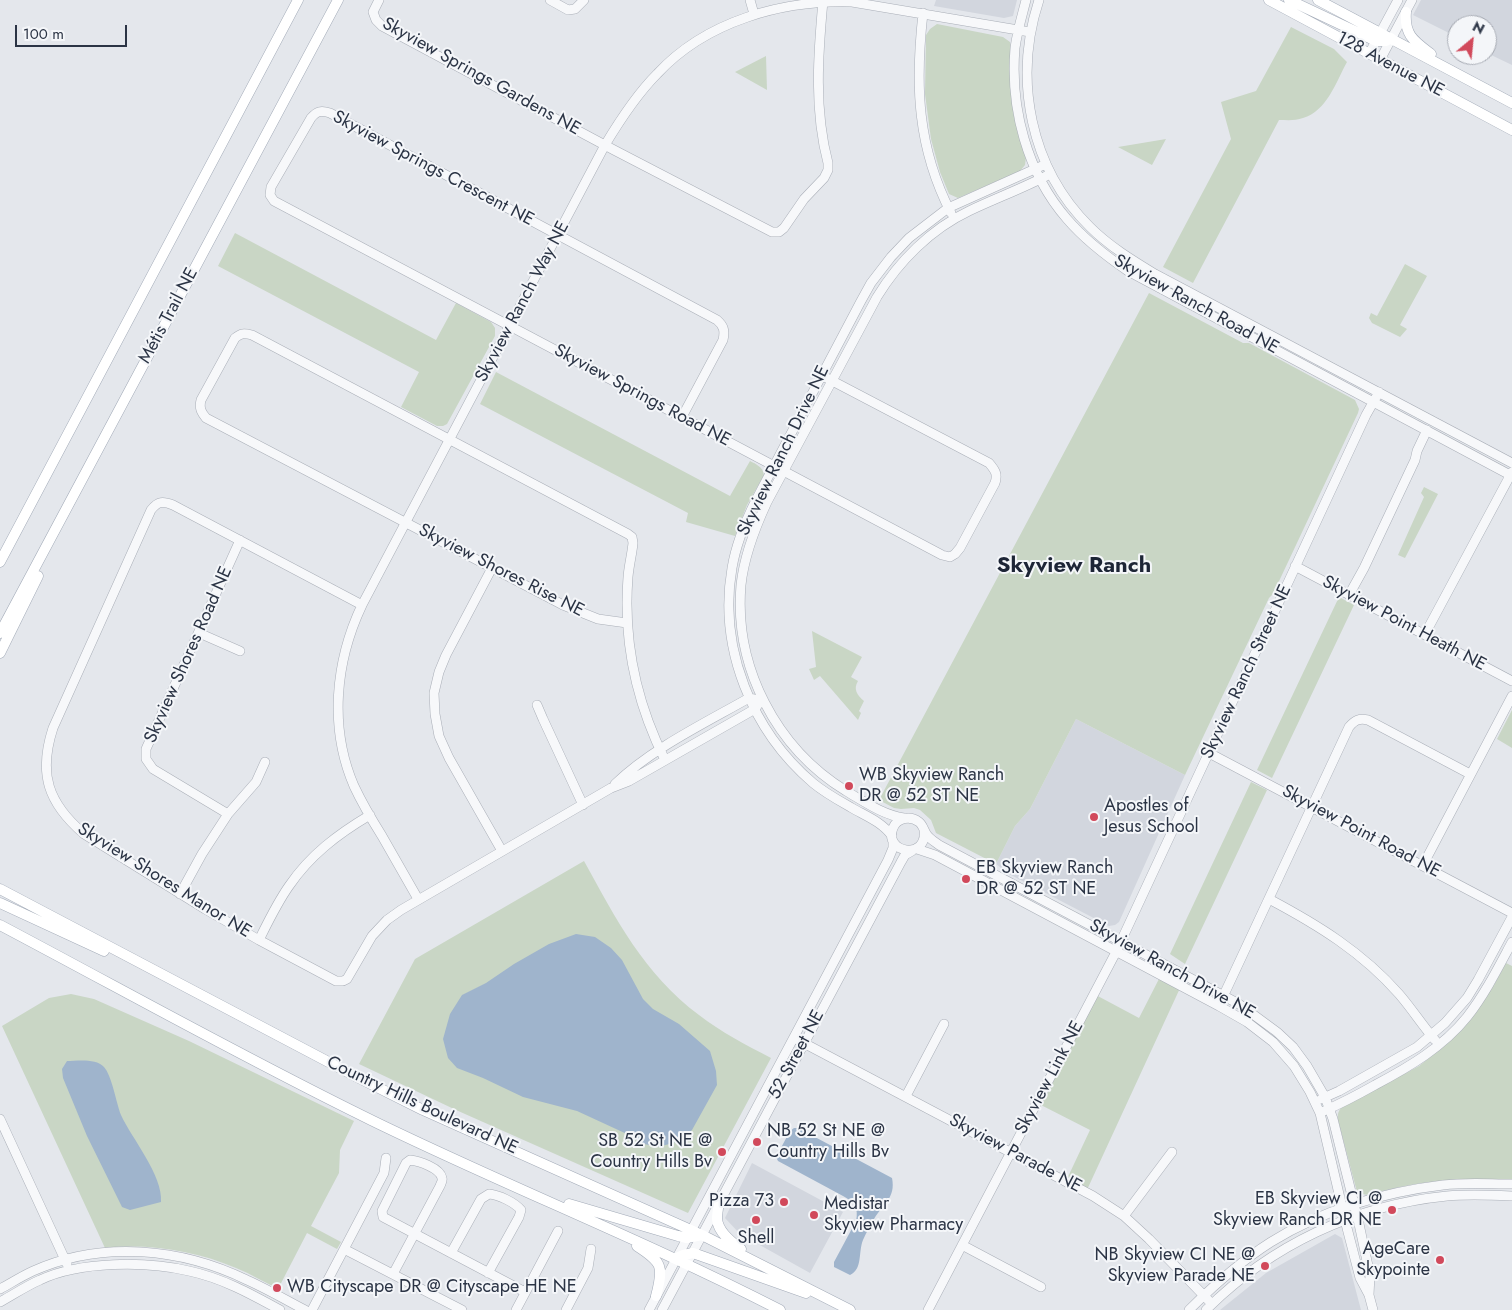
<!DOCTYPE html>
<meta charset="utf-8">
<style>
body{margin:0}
#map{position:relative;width:1512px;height:1310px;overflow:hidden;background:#e4e7ec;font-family:Jost,sans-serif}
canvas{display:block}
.north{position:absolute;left:1447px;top:15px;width:50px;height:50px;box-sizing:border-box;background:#f4f6f9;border:1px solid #a4a8b1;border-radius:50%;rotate:28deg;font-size:14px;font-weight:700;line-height:20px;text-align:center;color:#2b3445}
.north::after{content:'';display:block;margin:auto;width:18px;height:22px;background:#d1495b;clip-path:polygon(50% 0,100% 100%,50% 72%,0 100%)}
.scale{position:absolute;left:15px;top:25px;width:112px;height:22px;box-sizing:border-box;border:2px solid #2b3445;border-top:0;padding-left:6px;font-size:15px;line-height:18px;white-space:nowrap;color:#2b3445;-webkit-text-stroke:4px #f4f6f9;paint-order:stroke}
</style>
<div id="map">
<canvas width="1512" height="1310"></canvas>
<div class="north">N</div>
<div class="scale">100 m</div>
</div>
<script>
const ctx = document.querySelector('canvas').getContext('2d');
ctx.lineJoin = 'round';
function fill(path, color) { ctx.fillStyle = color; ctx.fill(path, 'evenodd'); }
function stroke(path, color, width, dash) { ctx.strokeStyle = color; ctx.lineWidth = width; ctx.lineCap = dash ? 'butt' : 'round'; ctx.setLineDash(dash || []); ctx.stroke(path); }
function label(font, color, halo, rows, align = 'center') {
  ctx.font = font + ' Jost,sans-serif'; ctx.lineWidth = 4; ctx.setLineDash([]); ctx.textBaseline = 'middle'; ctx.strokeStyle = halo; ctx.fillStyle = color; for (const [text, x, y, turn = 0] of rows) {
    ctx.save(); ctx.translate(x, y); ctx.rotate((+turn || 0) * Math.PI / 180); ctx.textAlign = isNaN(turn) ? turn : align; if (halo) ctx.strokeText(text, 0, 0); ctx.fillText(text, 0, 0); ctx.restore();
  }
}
fill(new Path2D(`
 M936,0H1017L1013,16L1004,18L934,6Z
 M1421,0H1512V65L1487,53V25H1457V37L1413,15Z
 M1076,719L1185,775L1119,922L1115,925L1109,926L1009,874L996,864L1015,826L1030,809Z
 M752,1163L843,1212L810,1273L740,1234L725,1218Z
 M1335,1234L1342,1238L1361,1310H1220L1266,1273Z`), '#d2d6de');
fill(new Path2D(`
 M937,24L1003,37L1010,42L1011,48L1010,74L1014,116L1019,137L1026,157L1025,165L1020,171L958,198L949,194L940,172L931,139L925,94L926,35L930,29Z
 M1291,27L1334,49L1347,62C1336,82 1327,111 1303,118C1295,121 1287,120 1279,120L1193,283L1163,267L1231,139L1221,102L1256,91Z
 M766,56L767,90L735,72Z
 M1166,139L1152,165L1118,147Z
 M235,233L436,340L456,303L491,322L495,328V336L447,424L443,426H437L401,407L419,372L218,266Z
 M1405,264L1427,276L1400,325L1407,329L1400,337L1372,323L1369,318L1371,313L1377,316Z
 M1149,293L1243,343H1249L1355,400L1359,409L1358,413L1273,594L1269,598L1185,775L1076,719L1030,809L1015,826L996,864L936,833L931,820L920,810L914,808L901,809L894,808L879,800Z
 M496,372L730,496L750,461C756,464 763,467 764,475L747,505L735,536L686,522L688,513L480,404Z
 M1424,487L1438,494L1405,558L1398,555L1424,497L1421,493Z
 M1339,597L1354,605L1272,778L1257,770Z
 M812,631L862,657L851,677L858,681C853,689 857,695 864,701L859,711L861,713L858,720L820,676L814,680L809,669L816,667Z
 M1512,710V748L1497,739Z
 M1251,782L1267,790L1185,964L1170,954Z
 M584,861C616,919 644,974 699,1015C721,1032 746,1045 771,1058L688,1213L456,1110L359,1064L415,959Z
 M1506,963L1512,966V1180C1463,1177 1415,1181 1368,1195L1362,1194L1357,1192L1339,1124C1337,1117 1337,1112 1342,1107L1419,1066L1438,1051L1480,1006L1494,985Z
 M1161,975L1181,986L1086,1192L1066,1181L1090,1130L1037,1103L1094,994L1139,1018Z
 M71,994L94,999L189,1041L354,1121L340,1150L339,1173L311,1226L341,1242L337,1249L307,1233L278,1289C264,1282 251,1274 236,1268C196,1251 149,1243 105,1248L2,1026L49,998Z`), '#c9d6c5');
fill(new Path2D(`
 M576,934L595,937L611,948L622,960L643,999L653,1009L679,1024L710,1051L716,1071L717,1085L692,1130L679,1141L659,1147L644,1144L629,1135L577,1111L523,1097L483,1078L457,1068L448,1058L443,1039L450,1014L462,995L486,983L514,964L549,944Z
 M67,1061C77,1061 96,1058 104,1067C112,1076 116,1102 121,1115C132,1139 163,1175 161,1202L130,1210L122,1207L87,1136L63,1078L62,1069Z
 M794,1128H798L892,1178C896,1198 883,1204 874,1219C870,1226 866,1233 863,1240C858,1252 863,1269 850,1275L834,1267V1262L856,1221C859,1208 854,1202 843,1196L778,1161L776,1157L790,1131Z`), '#9fb4cc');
const minor = new Path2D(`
 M379,0L373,12L376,20L382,26L614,150L772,232H779L784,228L804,199L824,178L828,170V163C814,110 818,55 823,1
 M550,0L568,10L575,9L584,0
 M750,0L754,14
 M1026,0C1022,16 1017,32 1015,48C1010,108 1027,173 1067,219C1085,240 1106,256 1128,271L1512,476
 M1039,0C1013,79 1030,168 1090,227C1109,246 1132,260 1155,274L1512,463
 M923,13C915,85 917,147 951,213
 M1369,54L1398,0
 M1380,60L1412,0
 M682,417L723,340C725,331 724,326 717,320L330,113C321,110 317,111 311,118L271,187L270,195L274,201L942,555L950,557L955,554L960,548L995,483C998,474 995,470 989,463L821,375
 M1295,566L1512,681
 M492,568L446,655L439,672L434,693L435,714L439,736L449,758L502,851
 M1349,595L1364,568L1415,460L1417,451L1427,430
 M362,605L173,505C163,501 158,501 151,510L53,728C38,774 48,803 84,834L205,909L259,940L336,981H343L347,979L372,936L387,920L401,910L611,788L629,781L755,709L762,699
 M627,623L598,619L563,605L206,418C201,412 199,408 201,400L235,338C241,333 244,333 252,335L628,534L632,537L633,543C632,554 629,565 628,577C623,642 636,702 665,760
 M199,633L240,651
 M1425,634L1512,472
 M537,705L543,719L583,805
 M1209,753L1512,913
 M615,784C651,749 705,723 749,698L754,699
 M228,814L256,782L265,762
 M904,818C883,815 865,802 846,791C776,748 734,667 741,585C744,556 755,528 767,502L877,297C899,261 931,229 969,211C996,198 1024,188 1050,174
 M924,830C928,861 883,853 893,828C897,818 910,815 919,822C923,825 924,831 927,835C930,839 935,842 939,845L1239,1004L1277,1032L1293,1047L1307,1066L1325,1097L1333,1119L1359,1224L1370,1275L1369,1295
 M892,836C882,822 866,816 852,808C838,800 825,793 813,783C752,731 718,648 732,568C736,544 745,522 756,500L861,301L871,283L891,257L909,238L948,208L1046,164
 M917,849L935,855L1219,1006L1247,1022L1273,1042L1294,1066L1310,1092L1320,1113L1347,1228L1360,1278L1369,1295L1373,1310
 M1423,865L1512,696
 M180,894L202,854L228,814L153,769L146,759V749L240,540
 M418,899C406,878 394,857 382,836C372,820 362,803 354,786C329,728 335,662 362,605L605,145C620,120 636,95 657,74C706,21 782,0 852,2L1030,32
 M1269,899C1318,925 1362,952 1399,994C1412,1009 1422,1025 1435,1040
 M259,940C268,922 277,903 289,886C310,855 338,834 370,815
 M1221,1001L1349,727C1355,720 1359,718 1368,720L1470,774
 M798,1040L1093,1196L1124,1216L1149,1239L1212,1304
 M906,1096L944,1024
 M1321,1099L1339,1091L1417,1047L1445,1023L1467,998L1478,980L1512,917
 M1324,1111C1342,1103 1359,1094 1375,1085C1409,1067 1443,1047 1467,1017C1485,994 1498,968 1512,942
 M0,1119L67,1264
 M1124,1216L1172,1152
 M962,1245L1041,1287
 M344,1249L462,1310
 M451,1253L481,1199L489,1194C499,1195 514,1202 521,1210L519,1217L488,1273
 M393,1274L440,1186C441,1183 443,1181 442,1178C440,1168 419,1161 410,1160L406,1163L382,1211L383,1217L525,1292
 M0,1289C11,1283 22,1276 33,1271C102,1240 181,1248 247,1280C267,1289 286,1300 305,1310
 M0,1302C13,1295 26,1286 40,1280C80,1261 146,1261 189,1271C222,1278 251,1294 280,1310
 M312,1310L384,1173L386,1158
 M516,1310L558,1231
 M566,1310L588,1268L591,1249
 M649,1310L888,860L893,848V841
 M662,1310L901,862L905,855L912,851
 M928,1310L1116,952L1366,415L1379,392
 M1189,1310C1214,1285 1241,1261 1271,1242C1322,1210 1384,1192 1443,1185C1466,1182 1489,1184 1512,1184
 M1206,1310C1271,1245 1356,1205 1447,1196C1469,1194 1490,1195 1512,1196`);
const major = new Path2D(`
 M1269,0L1512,130
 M1289,0L1376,41H1386L1391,38
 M1318,0L1512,103
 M1406,12C1404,35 1414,41 1431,54
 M0,562L298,0
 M0,633L338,0
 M0,653L38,576
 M0,889L357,1077L423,1110L702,1235L850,1310
 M0,903L104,951
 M0,925C123,990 246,1059 371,1120C506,1186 646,1241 780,1310
 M719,1202C718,1208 717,1214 717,1219C718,1232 731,1242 741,1249
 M569,1204L678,1236L687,1238L702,1235
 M637,1246C662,1262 664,1266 656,1296
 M676,1258L683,1255L693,1253L806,1293`);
stroke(minor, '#a9aeb7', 10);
stroke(major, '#a3abb8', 11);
stroke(minor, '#f7f8fa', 9);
stroke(major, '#fff', 10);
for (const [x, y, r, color] of [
 [849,786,5,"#d1495b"],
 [1094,817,5,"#d1495b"],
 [966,879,5,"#d1495b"],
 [757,1142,5,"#d1495b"],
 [722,1152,5,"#d1495b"],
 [784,1202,5,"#d1495b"],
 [1392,1210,5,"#d1495b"],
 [814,1215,5,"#d1495b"],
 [756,1220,5,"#d1495b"],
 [1440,1260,5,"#d1495b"],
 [1265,1266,5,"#d1495b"],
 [277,1288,5,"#d1495b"]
]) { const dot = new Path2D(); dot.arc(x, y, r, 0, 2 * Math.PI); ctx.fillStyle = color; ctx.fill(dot); stroke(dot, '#f4f6f9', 2); }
label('18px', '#2b3445', '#f4f6f9', [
 ["128 Avenue NE",1390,65,28],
 ["Skyview Springs Gardens NE",481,77,29],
 ["Skyview Springs Crescent NE",433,169,28],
 ["Skyview Ranch Way NE",523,302,-62],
 ["Skyview Ranch Road NE",1196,305,29],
 ["Métis Trail NE",169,316,-62],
 ["Skyview Springs Road NE",642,396,28],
 ["Skyview Ranch Drive NE",784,451,-64],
 ["Skyview Shores Rise NE",501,571,27],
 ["Skyview Point Heath NE",1404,624,28],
 ["Skyview Shores Road NE",189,655,-66],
 ["Skyview Ranch Street NE",1247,672,-65],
 ["Skyview Point Road NE",1361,832,28],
 ["Skyview Shores Manor NE",164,881,32],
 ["Skyview Ranch Drive NE",1172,970,29],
 ["52 Street NE",797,1055,-62],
 ["Skyview Link NE",1050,1078,-62],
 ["Country Hills Boulevard NE",422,1106,25],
 ["Skyview Parade NE",1015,1154,28]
]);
label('18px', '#2b3445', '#f4f6f9', [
 ["WB Skyview Ranch",859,776],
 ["DR @ 52 ST NE",859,797],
 ["Apostles of",1104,807],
 ["Jesus School",1104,828],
 ["EB Skyview Ranch",976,869],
 ["DR @ 52 ST NE",976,890],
 ["NB 52 St NE @",767,1132],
 ["Country Hills Bv",767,1153],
 ["SB 52 St NE @",712,1142,"right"],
 ["Country Hills Bv",712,1163,"right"],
 ["EB Skyview CI @",1382,1200,"right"],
 ["Skyview Ranch DR NE",1382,1221,"right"],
 ["Pizza 73",774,1202,"right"],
 ["Medistar",824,1205],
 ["Skyview Pharmacy",824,1226],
 ["Shell",756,1239,"center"],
 ["AgeCare",1430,1250,"right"],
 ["Skypointe",1430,1271,"right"],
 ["NB Skyview CI NE @",1255,1256,"right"],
 ["Skyview Parade NE",1255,1277,"right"],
 ["WB Cityscape DR @ Cityscape HE NE",287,1288]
], 'left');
label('bold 22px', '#1d2536', '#f4f6f9', [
 ["Skyview Ranch",1074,567]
]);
</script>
